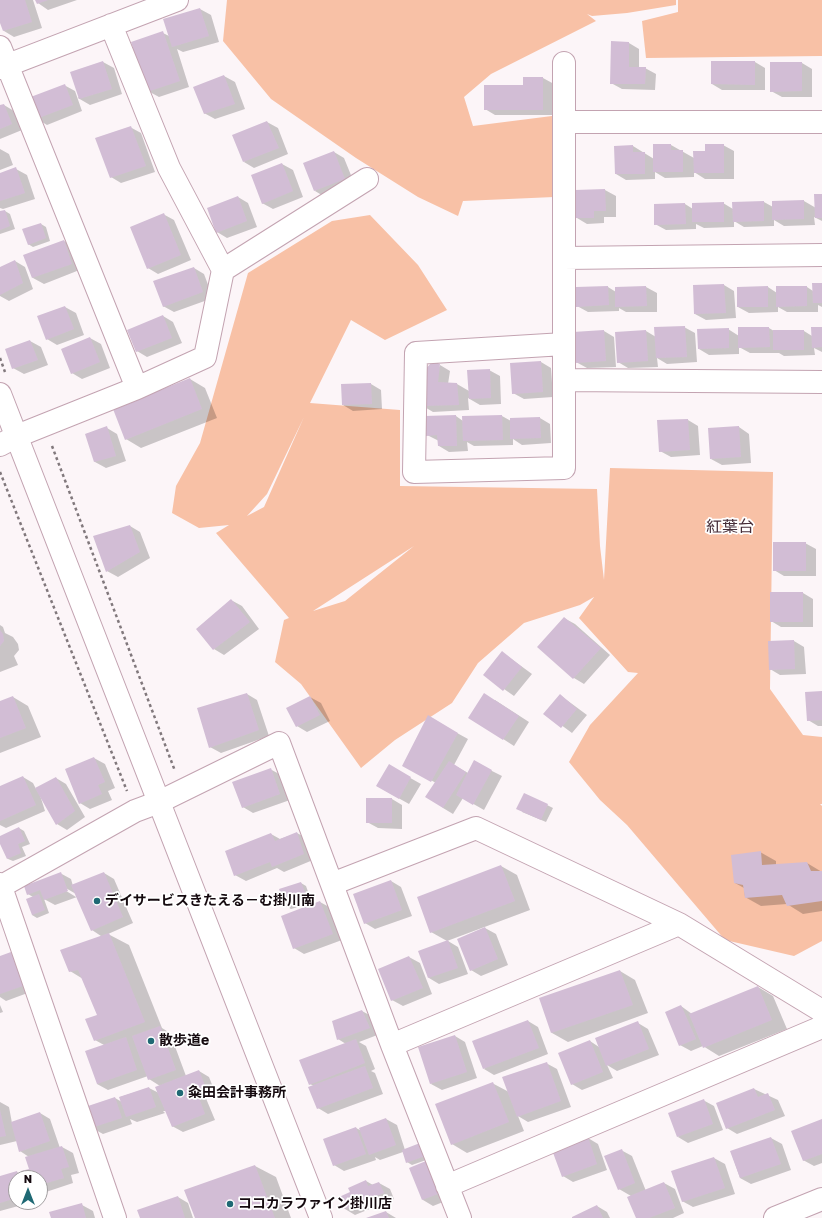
<!DOCTYPE html>
<meta charset="utf-8">
<style>
body{margin:0}
#map{position:relative;width:822px;height:1218px;overflow:hidden;background:#fcf5f8;font-family:"Golos Text",sans-serif}
canvas{display:block}
.north{position:absolute;left:8px;top:1170px;width:40px;height:40px;box-sizing:border-box;background:#fff;border:1px solid #a19d9f;border-radius:50%;rotate:0deg;font-size:11px;font-weight:700;line-height:16px;text-align:center;color:#150a0f}
.north::after{content:'';display:block;margin:auto;width:14px;height:18px;background:#1f6974;clip-path:polygon(50% 0,100% 100%,50% 72%,0 100%)}
</style>
<div id="map">
<canvas width="822" height="1218"></canvas>
<div class="north">N</div>
</div>
<script>
const ctx = document.querySelector('canvas').getContext('2d');
ctx.lineJoin = 'round';
function fill(path, color) { ctx.fillStyle = color; ctx.fill(path, 'evenodd'); }
function stroke(path, color, width, dash) { ctx.strokeStyle = color; ctx.lineWidth = width; ctx.lineCap = dash ? 'butt' : 'round'; ctx.setLineDash(dash || []); ctx.stroke(path); }
function label(font, color, halo, rows, align = 'center') {
  ctx.font = font + ' "Golos Text","Noto Sans JP",sans-serif'; ctx.lineWidth = 3.5; ctx.setLineDash([]); ctx.textBaseline = 'middle'; ctx.strokeStyle = halo; ctx.fillStyle = color; for (const [text, x, y, turn = 0] of rows) {
    ctx.save(); ctx.translate(x, y); ctx.rotate((+turn || 0) * Math.PI / 180); ctx.textAlign = isNaN(turn) ? turn : align; if (halo) ctx.strokeText(text, 0, 0); ctx.fillText(text, 0, 0); ctx.restore();
  }
}
fill(new Path2D(`
 M227,0H676V5L627,13L592,16L587,14L596,21L491,74L464,97L473,126L552,116L554,197L463,201L458,216L418,197L356,158L271,99L223,41Z
 M678,0H822V56L646,58L642,21L678,12Z
 M370,215L418,265L447,310L385,340L351,320L310,403L400,410V486L597,489L600,546L604,580L610,468L773,472L770,689L803,735L822,737V804H820L822,806V941L794,956L725,940L627,825L600,800L569,762L590,725L638,673L628,672L579,618L594,597L580,605L524,623L478,663L452,703L395,740L361,768L301,684L275,662L284,620L289,618L216,533L229,525L199,528L172,513L176,486L200,443L248,273L332,221ZM304,417L264,507L247,516L267,494ZM414,546L345,601L313,611Z`), '#f8c1a6');
fill(new Path2D(`
 M0,0H33L42,28L14,37L4,31L0,20Z
 M36,0H77L48,10L38,3Z
 M200,9L211,15L219,42L183,52L177,49L189,87L159,97L148,91L163,33L169,36Z
 M629,43L639,49V68H645L656,74L655,90L622,89L611,83Z
 M103,62L114,68L122,94L90,105L78,98Z
 M712,62H755L765,68V90H722L712,84Z
 M802,63L812,69V97H782L771,91Z
 M224,76L235,82L245,109L215,119L204,113Z
 M524,78H543L554,84V115H495L485,109L524,86Z
 M64,85L75,91L82,111L47,125L37,119Z
 M4,105L14,111L22,130L0,139V106Z
 M267,122L278,128L288,154L254,168L244,162Z
 M130,127L141,133L155,172L121,183L111,177Z
 M671,145L694,158L723,145L734,151V179H705L694,172V177L665,178L655,172V179L626,180L616,174L633,146L654,159Z
 M0,149L9,154L13,165L0,170Z
 M334,152L344,158L355,185L325,197L315,191Z
 M282,164L293,170L303,197L273,209L262,203Z
 M16,169L27,175L35,199L3,209L0,208V174Z
 M605,190L616,196V217H604V223L587,224L577,218L576,191Z
 M822,195V221L814,217L815,225L784,226L774,220V226L744,227L734,221V227L704,228L696,224V229L666,230L655,224V205L685,204L693,209L723,203L733,209L764,202L773,207L804,201L816,208Z
 M238,197L248,203L257,227L227,238L217,232Z
 M5,211L10,214L15,229L0,234V212Z
 M163,214L174,220L191,260L158,274L148,268Z
 M41,224L46,227L50,241L33,247L28,244Z
 M64,241L74,247L82,269L44,284L33,278L25,256Z
 M15,261L25,267L33,289L9,301L0,296V268Z
 M194,268L204,274L213,298L174,312L163,306Z
 M822,284V307L818,305V312H787L778,307V312L749,313L738,307L768,287L777,293L807,287L813,291Z
 M724,285L734,291L736,318L706,320L695,314Z
 M608,287L616,292V288L646,287L657,293V312H626L619,308V311L588,312L577,306Z
 M65,307L76,313L84,335L57,345L47,339L38,317Z
 M163,316L173,322L182,343L147,357L137,351Z
 M684,327L695,333L697,362L667,364L657,358L658,367L628,368L618,362L646,331L656,337Z
 M769,328L774,331H804L812,336L822,328V352L814,348L815,355L784,356L779,353H750L739,347V354L709,355L699,349L728,329L739,336Z
 M604,331L614,337L616,367L587,368L576,362Z
 M90,338L101,344L110,368L82,379L72,373Z
 M30,341L41,347L48,365L24,374L13,368Z
 M541,362L551,368L553,397L524,399L513,393Z
 M440,365L450,371L448,384H457L469,391L489,370L500,376L501,404L480,405L468,398L469,410L433,412L423,406Z
 M190,379L205,388L217,418L141,448L126,439Z
 M371,384L381,390L382,409L353,411L343,405Z
 M456,416L463,421V417L502,416L511,421L540,418L550,424L551,443L522,445L513,439V445L474,446L467,442L468,451L449,452L439,446V441L427,435Z
 M688,420L698,426L700,455L671,457L660,451Z
 M739,427L749,434L751,463L722,465L711,459Z
 M107,428L117,434L126,461L106,468L95,462L86,434Z
 M130,526L140,532L150,558L118,577L107,571Z
 M805,543L816,549V576H784L774,570Z
 M803,593L813,599V627H781L771,621Z
 M231,600L242,606L259,629L224,655L214,649Z
 M564,618L575,624L610,655L584,684L574,678L539,647Z
 M0,625L3,627L5,633L13,637L18,644L19,650L14,656L18,665L0,672Z
 M794,641L804,647L806,674L780,675L770,669Z
 M502,652L532,674L514,696L484,675Z
 M822,692V726H818L808,720Z
 M247,694L257,700L269,736L221,753L210,747Z
 M560,695L587,715L572,733L545,713Z
 M13,697L28,706L41,737L0,753V702Z
 M310,697L321,703L330,721L307,732L297,726Z
 M495,700L529,722L514,746L469,717Z
 M428,717L468,739L454,765L468,773L474,762L502,776L484,810L463,798L453,814L443,808L436,783L404,765Z
 M94,758L105,764L115,788L108,791L112,800L90,809L80,803Z
 M389,766L421,784L409,804L377,786Z
 M270,769L281,775L290,800L253,813L243,807Z
 M23,777L33,783L36,789L56,778L66,784L85,817L67,830L57,824L40,795L45,811L6,828L0,825V787Z
 M525,794L553,808L546,822L522,812Z
 M367,799H392L402,805V829L378,828L367,822Z
 M19,828L24,831L30,844L22,847L26,856L13,861L8,859L0,841V837Z
 M297,833L308,839L313,860L284,872L277,868L246,881L235,875L271,834L280,839Z
 M760,852L776,861V865L807,863L822,872V911L803,914L787,904L761,906L745,897L744,888L735,883Z
 M501,866L517,875L530,910L447,941L431,932Z
 M60,873L71,879L73,886L104,873L114,879L133,923L108,934L129,945L162,1028L170,1033L186,1076L199,1071L209,1077L215,1092L205,1096L215,1120L183,1132L172,1126L167,1111H163L165,1113L137,1122L130,1119L132,1124L103,1134L92,1128L115,1098L122,1102L120,1097L149,1088L159,1093L160,1086L149,1079L148,1076L108,1090L97,1084L104,1045L95,1040L98,1016L83,979L70,971L101,936L92,930L77,897L55,905L44,899L49,913L37,918L32,915L33,897L28,894ZM64,887L76,894V897L63,889Z
 M391,881L401,887L412,916L375,929L365,923Z
 M301,883L306,886L312,903L291,909L286,906Z
 M320,902L331,908L342,940L304,954L294,948Z
 M485,928L496,934L508,965L481,976L471,970Z
 M448,941L458,947L468,974L439,984L429,978L419,952Z
 M11,953L21,959L33,991L6,1001L0,997V957Z
 M409,957L420,963L432,994L403,1006L392,1000Z
 M620,971L635,980L648,1013L568,1042L552,1033L540,999Z
 M758,987L773,996L787,1029L719,1056L703,1046L691,1051L680,1045L681,1006L692,1014Z
 M0,1005L3,1012L0,1013Z
 M362,1011L373,1017L380,1034L359,1042L366,1046L375,1069L371,1071L375,1073L383,1094L328,1114L318,1108L314,1086L310,1084L346,1044L338,1039Z
 M528,1021L538,1027L548,1054L494,1075L484,1069Z
 M638,1023L648,1029L659,1055L617,1071L607,1065L613,1078L582,1090L572,1084L590,1041L599,1047Z
 M455,1036L465,1042L477,1078L442,1090L431,1084Z
 M546,1063L557,1069L571,1107L528,1122L518,1116L524,1131L467,1153L452,1144L492,1083L509,1092Z
 M754,1089L778,1100L785,1116L737,1134L727,1128Z
 M703,1100L714,1106L723,1130L688,1143L678,1137Z
 M0,1102L9,1107L12,1123L40,1113L50,1119L60,1148L62,1147L73,1153L79,1173L71,1175L73,1183L40,1194V1178H16V1202H33L0,1211V1177L17,1172L24,1176L30,1169L29,1157L20,1151L17,1141L0,1145Z
 M386,1119L397,1125L405,1150L420,1144L429,1159L412,1165L407,1162L403,1152L380,1160L375,1157L376,1160L344,1171L334,1165L356,1128L362,1131Z
 M822,1120V1163L814,1166L803,1160Z
 M588,1138L598,1144L607,1170L573,1182L563,1176Z
 M771,1138L782,1144L791,1170L751,1184L740,1178L731,1152Z
 M621,1150L632,1156L646,1191L664,1183L675,1189L684,1213L673,1218H637L631,1196L619,1189Z
 M714,1158L725,1164L735,1194L693,1207L682,1201Z
 M426,1162L448,1200L433,1206L423,1200L410,1169Z
 M255,1166L276,1177L291,1218H196L186,1191Z
 M366,1181L373,1185L379,1183L390,1189L394,1199L355,1215L345,1209L340,1198L351,1193Z
 M178,1197L188,1203L193,1218H141Z
 M82,1205L93,1211L95,1218H52Z
 M597,1206L607,1212L610,1218H573Z
 M386,1212L396,1218H369Z`), '#0003');
fill(new Path2D(`
 M0,0H25L32,22L3,31L0,23Z
 M35,0H48L37,4Z
 M200,8L209,36L172,47L163,19Z
 M163,31L180,81L147,92L131,42Z
 M611,41L629,42V67H646L645,84H610Z
 M103,61L112,89L79,99L70,72Z
 M711,61H755V85L711,84Z
 M770,62H802V91L770,92Z
 M224,75L235,104L204,114L193,87Z
 M523,77H543V110H484V85H523Z
 M65,84L73,105L36,119L28,98Z
 M4,104L12,124L0,129V105Z
 M267,121L279,148L243,162L232,135Z
 M131,126L146,166L110,178L95,138Z
 M653,144H671V150H683V172H653Z
 M705,144H724V173H694L693,151H705Z
 M633,145V152H645V174H615L614,146Z
 M334,151L345,179L314,191L303,163Z
 M282,163L293,191L262,204L251,175Z
 M16,167L25,193L0,201V173Z
 M605,189L606,211H594V218H576L575,190Z
 M814,194H822V218H815Z
 M238,196L247,221L216,233L207,208Z
 M804,200V219L772,220V201Z
 M764,201V221L733,222L732,202Z
 M724,202V222H692V203Z
 M685,203L686,224L654,225V204Z
 M5,210L10,226L0,230V211Z
 M164,213L181,255L147,269L130,227Z
 M41,223L46,238L28,245L22,229Z
 M64,240L72,264L32,278L23,255Z
 M15,260L23,283L0,295V267Z
 M194,267L203,292L163,307L153,281Z
 M812,283H822V303H813Z
 M724,284L726,313L694,314L693,285Z
 M608,286L609,305L576,307V287Z
 M646,286L647,306L615,307V287Z
 M768,286V307H737V287Z
 M776,286H807V306L776,307Z
 M65,306L74,329L46,340L37,316Z
 M163,315L172,338L136,352L127,330Z
 M685,326L687,357L656,358L654,327Z
 M738,327H769L770,347L738,348Z
 M811,327H822V347L812,348Z
 M729,328V348L698,349L697,329Z
 M604,330L606,361L575,363L573,332Z
 M646,330L648,361L617,363L615,332Z
 M773,330H804V350H773Z
 M90,337L100,362L71,374L61,349Z
 M30,340L38,360L12,369L5,349Z
 M433,361L440,364L438,382L457,383L459,405L422,406L420,375Z
 M541,361L543,392L512,394L510,363Z
 M490,369L491,398L469,399L467,370Z
 M190,378L202,409L125,440L113,409Z
 M371,383L372,404L342,405L341,384Z
 M456,415L457,446H438L437,435L426,436L425,416Z
 M502,415L503,440L463,441L462,416Z
 M540,417L541,438L510,439V418Z
 M688,419L690,450L659,452L657,420Z
 M107,426L116,456L94,462L85,434Z
 M739,426L741,457L710,459L708,428Z
 M130,525L140,552L106,572L93,536Z
 M773,542H806V571H773Z
 M770,592H803V622H770Z
 M231,599L250,622L213,650L196,629Z
 M564,617L601,648L573,679L537,647Z
 M0,630L3,634L4,641L0,646Z
 M794,640L795,669L769,670L768,641Z
 M502,651L522,667L503,691L483,675Z
 M822,691V720L807,721L805,692Z
 M247,693L259,730L209,748L197,708Z
 M484,693L519,716L503,740L468,718Z
 M560,694L577,709L561,728L543,714Z
 M13,696L26,728L0,738V701Z
 M310,696L320,715L296,727L286,708Z
 M428,715L458,733L431,782L402,766Z
 M94,757L105,782L98,785L102,794L79,804L65,769Z
 M474,760L492,770L473,805L456,795Z
 M449,761L466,772L443,808L425,797Z
 M389,764L411,777L399,799L376,786Z
 M271,768L280,794L242,808L232,782Z
 M23,776L36,805L0,821V786Z
 M56,777L75,811L56,825L35,788Z
 M524,793L548,804L541,820L516,809Z
 M366,798H392V823H366Z
 M19,827L25,841L18,844L21,853L7,859L0,844V836Z
 M297,832L304,854L272,867L270,862L234,876L225,851L271,833L275,841Z
 M761,851L762,865L807,862L811,871H822V901L787,906L782,895L745,898L743,885L734,883L731,855Z
 M501,865L515,901L430,933L417,897Z
 M61,872L68,891L44,900L40,890L27,895L24,886Z
 M104,872L123,917L91,931L71,885Z
 M391,880L402,910L364,924L353,894Z
 M301,882L308,900L286,907L279,889Z
 M39,894L45,910L32,915L26,899Z
 M320,901L333,934L293,949L281,916Z
 M485,927L498,959L470,971L457,939Z
 M109,933L145,1022L94,1041L85,1019L97,1015L78,970L69,972L60,950Z
 M448,940L458,968L428,978L418,951Z
 M11,952L23,986L0,994V956Z
 M409,956L423,988L391,1001L378,969Z
 M620,970L633,1005L551,1033L539,998Z
 M758,986L772,1020L703,1048L689,1014Z
 M681,1005L696,1039L679,1046L665,1012Z
 M362,1010L370,1028L337,1040L332,1021Z
 M528,1020L539,1048L483,1069L472,1041Z
 M638,1021L649,1049L606,1066L595,1038Z
 M160,1026L176,1070L148,1080L132,1036Z
 M455,1035L467,1072L430,1084L418,1047Z
 M126,1037L137,1070L97,1084L85,1051Z
 M356,1039L365,1063L309,1085L299,1060Z
 M590,1040L603,1072L571,1085L558,1053Z
 M547,1062L561,1101L517,1117L502,1077Z
 M365,1066L373,1088L317,1109L308,1087Z
 M199,1070L205,1086L196,1090L205,1114L172,1127L155,1087Z
 M493,1082L509,1122L451,1145L435,1104Z
 M149,1087L156,1107L126,1117L119,1097Z
 M754,1088L758,1097L768,1093L775,1110L726,1129L716,1103Z
 M115,1097L122,1118L91,1128L85,1107Z
 M704,1099L713,1124L677,1137L668,1113Z
 M0,1110L6,1136L0,1137Z
 M40,1112L50,1141L19,1152L11,1122Z
 M386,1118L396,1145L369,1155L359,1128Z
 M822,1119V1154L803,1161L791,1131Z
 M356,1127L366,1154L333,1166L323,1139Z
 M588,1137L597,1164L562,1177L552,1150Z
 M771,1137L781,1164L740,1178L730,1151Z
 M420,1143L425,1156L406,1163L402,1150Z
 M62,1146L69,1167L61,1169L64,1178L40,1185V1178H23L21,1171L29,1169L25,1157Z
 M622,1149L635,1183L618,1190L604,1156Z
 M714,1157L725,1188L682,1202L671,1171Z
 M426,1161L438,1194L422,1200L409,1168Z
 M255,1165L275,1218H195L184,1190Z
 M17,1171L19,1178H16V1198L0,1203V1176Z
 M366,1180L368,1186L379,1182L384,1193L344,1209L339,1197L350,1192L348,1188Z
 M664,1182L675,1208L649,1218H636L627,1197Z
 M178,1196L185,1218H140L137,1210Z
 M82,1203L86,1218H51L49,1212Z
 M597,1205L603,1218H572V1217Z
 M386,1211L389,1218H366Z`), '#d2bdd5');
const street = new Path2D(`
 M111,25L169,168L223,270
 M0,47L137,388
 M564,63C564,198 564,333 564,468L414,472L416,353L564,344
 M0,68L177,0
 M564,122H822
 M564,258L822,255
 M564,380L822,382
 M0,445L17,436L137,388L205,357L223,270L367,179
 M0,884L115,1218
 M332,884L476,828L679,924L822,1011
 M0,887L135,811L159,802L279,743L392,1045L460,1218
 M392,1045L679,924
 M447,1186L822,1027
 M775,1218L822,1199`);
const secondary = new Path2D(`
 M0,394L321,1218`);
stroke(street, '#c3a3b1', 24);
stroke(secondary, '#c3a3b1', 24);
stroke(new Path2D(`
 M0,358L5,372
 M52,446L175,771
 M0,472L127,791`), '#81787c', 2.5, [3, 3]);
stroke(street, '#fff', 22);
stroke(secondary, '#fff', 22);
for (const [x, y, r, color] of [
 [97,901,4,"#1f6974"],
 [151,1041,4,"#1f6974"],
 [180,1093,4,"#1f6974"],
 [230,1204,4,"#1f6974"]
]) { const dot = new Path2D(); dot.arc(x, y, r, 0, 2 * Math.PI); ctx.fillStyle = color; ctx.fill(dot); stroke(dot, '#fff', 1.5); }
label('bold 14px', '#150a0f', '#fff', [
 ["デイサービスきたえる－む掛川南",105,901],
 ["散歩道e",159,1041],
 ["粂田会計事務所",188,1093],
 ["ココカラファイン掛川店",238,1204]
], 'left');
label('16px', '#462d38', '#fff', [
 ["紅葉台",730,527]
]);
</script>
